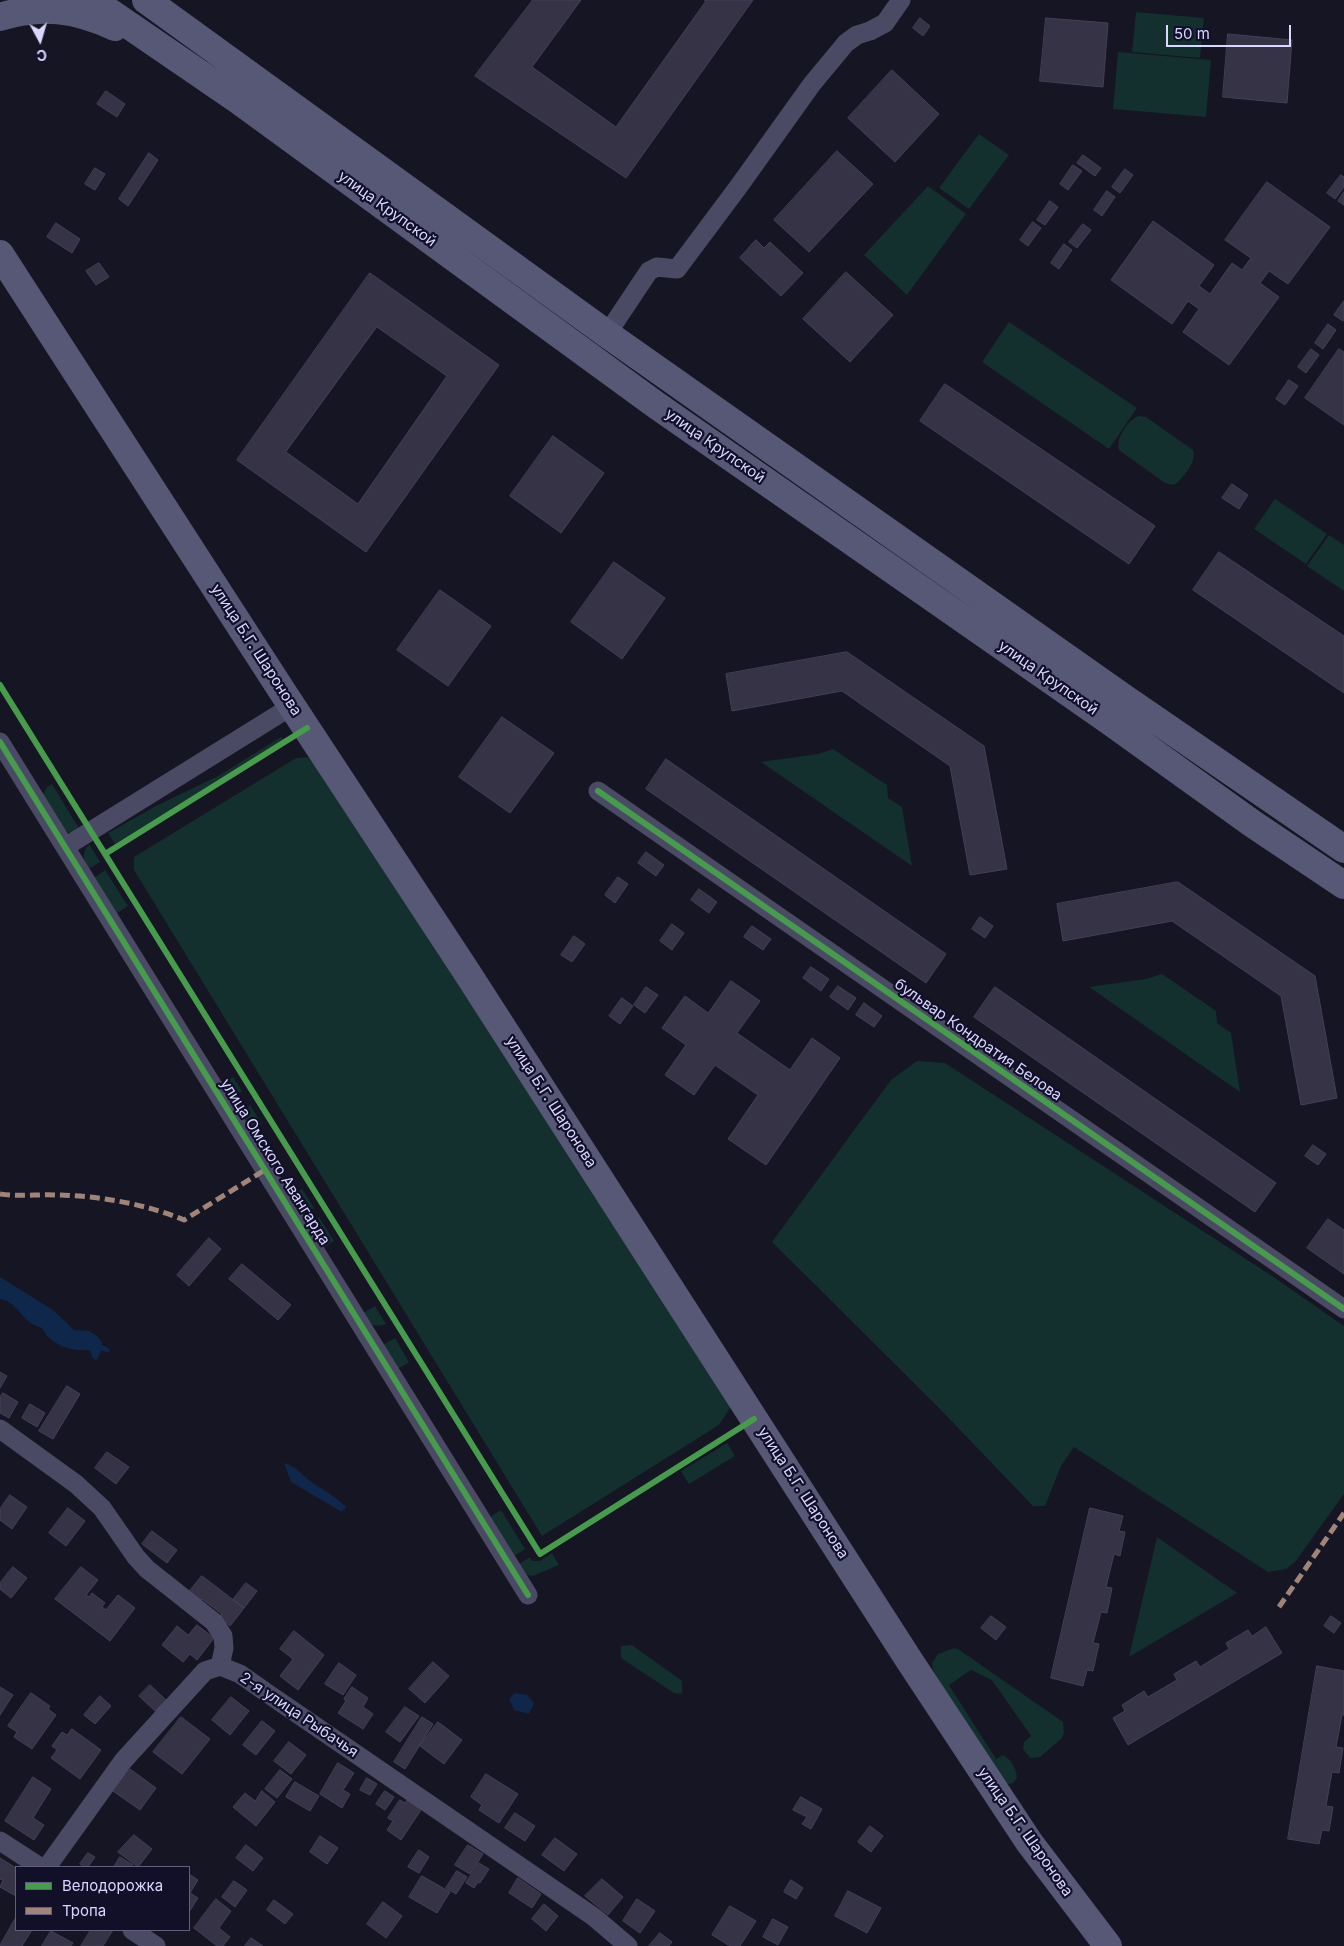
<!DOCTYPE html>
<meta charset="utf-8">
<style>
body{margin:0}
#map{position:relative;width:1344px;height:1946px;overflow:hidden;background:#161523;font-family:Inter,sans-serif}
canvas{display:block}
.legend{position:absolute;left:15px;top:1866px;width:175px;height:65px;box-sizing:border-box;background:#120f29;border:1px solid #625f7f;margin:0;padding:6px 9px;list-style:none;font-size:15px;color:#d9d7ff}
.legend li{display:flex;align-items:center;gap:10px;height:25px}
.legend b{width:25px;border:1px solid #625f7f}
.north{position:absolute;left:15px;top:15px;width:50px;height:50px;-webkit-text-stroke:4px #120f29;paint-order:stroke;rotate:174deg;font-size:14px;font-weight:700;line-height:20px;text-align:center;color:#d9d7ff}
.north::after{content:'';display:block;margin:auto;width:18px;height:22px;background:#d9d7ff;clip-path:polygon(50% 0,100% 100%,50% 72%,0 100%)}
.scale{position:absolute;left:1166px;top:25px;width:125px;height:22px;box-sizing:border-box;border:2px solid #d9d7ff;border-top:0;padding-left:6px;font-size:15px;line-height:18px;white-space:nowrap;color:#d9d7ff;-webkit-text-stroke:4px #120f29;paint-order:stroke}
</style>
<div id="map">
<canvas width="1344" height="1946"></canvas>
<ul class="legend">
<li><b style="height:6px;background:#469c4c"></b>Велодорожка</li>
<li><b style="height:6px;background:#a18479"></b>Тропа</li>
</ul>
<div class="north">С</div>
<div class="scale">50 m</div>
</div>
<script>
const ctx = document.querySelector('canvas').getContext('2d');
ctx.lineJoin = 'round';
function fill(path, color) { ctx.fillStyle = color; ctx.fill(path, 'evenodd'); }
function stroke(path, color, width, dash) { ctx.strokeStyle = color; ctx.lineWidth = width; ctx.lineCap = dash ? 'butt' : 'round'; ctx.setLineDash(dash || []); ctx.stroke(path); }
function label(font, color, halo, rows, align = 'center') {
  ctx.font = font + ' Inter,sans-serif'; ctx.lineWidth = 4.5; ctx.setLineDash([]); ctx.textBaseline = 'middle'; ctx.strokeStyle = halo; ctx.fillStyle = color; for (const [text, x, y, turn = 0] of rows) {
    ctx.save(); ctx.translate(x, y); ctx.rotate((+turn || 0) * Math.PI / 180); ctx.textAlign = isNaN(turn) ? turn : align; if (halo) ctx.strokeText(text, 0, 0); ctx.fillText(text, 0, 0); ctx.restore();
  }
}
fill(new Path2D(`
 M1136,12L1204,18L1200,58L1132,52Z
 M1118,52L1211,60L1206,117L1113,109Z
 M979,134L1009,155L969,209L939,188Z
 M928,186L966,214L907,295L864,255Z
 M1009,322L1137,408L1109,449L982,362Z
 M1138,416L1146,417L1193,450C1197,461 1185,475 1177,483L1173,485L1165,483L1119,450C1115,439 1128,420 1138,416Z
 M1275,499L1327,534L1306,564L1254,529Z
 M1329,535L1344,545V591L1307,566Z
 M281,737L284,740L115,844L108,833L154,807L218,776Z
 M833,749L887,785L888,798L902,807L912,866L761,762L818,754Z
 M308,757L317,768L732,1405L719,1425L542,1536L134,870V857L296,758Z
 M52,784L80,830L70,834L65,830L43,795L47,787Z
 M89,844L100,862L89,869C82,858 82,854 89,844Z
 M105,870L128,906L116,914L94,878Z
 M1162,974L1216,1011L1217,1023L1231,1033L1240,1092L1089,987L1146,979Z
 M917,1061L945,1063L1272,1276L1344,1326V1494L1295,1562L1286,1569L1268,1572L1074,1447L1061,1466L1045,1506H1033L937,1406L772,1242L891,1080Z
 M233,1077L242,1091L231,1098L222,1084Z
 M250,1105L262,1124L251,1131L244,1120V1113Z
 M302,1189L314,1208L303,1215L291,1196Z
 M319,1217L334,1241L323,1248L308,1224Z
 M375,1306L386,1324C371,1328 370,1324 363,1313Z
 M395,1338L409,1362L398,1369L383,1345Z
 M727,1443L735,1456L689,1484L681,1471Z
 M501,1510L525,1549L514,1556L490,1517Z
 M1157,1537L1237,1593L1129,1657Z
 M552,1553L559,1565L533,1576L525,1574L519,1564L530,1557L532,1561H540Z
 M632,1645L682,1681V1694L674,1693L621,1658V1646Z
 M954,1648L958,1649L1063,1722L1064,1733L1062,1738L1040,1757L1030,1758L1023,1749L1024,1742L1031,1736L992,1680L971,1670L949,1685L996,1759L1003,1755C1012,1760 1016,1768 1017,1778L1013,1783L1005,1785L950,1700L933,1670L932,1663L938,1654Z`), '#132f2e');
fill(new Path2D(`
 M0,1277L53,1310L74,1330L89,1331L97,1336L102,1342L101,1352L96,1361L92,1357L90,1350C72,1352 50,1345 42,1328C39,1327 34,1325 31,1323C20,1316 15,1301 0,1299Z
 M284,1463C297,1466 302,1476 313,1483C325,1491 336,1497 346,1507L342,1512L291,1482Z
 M515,1693L527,1695L534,1703L529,1714L514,1710L509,1699Z`), '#0e274b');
stroke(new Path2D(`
 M96,1345L107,1350`), '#0e274b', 5);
const building = new Path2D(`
 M533,0H581L532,67L616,127L706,1L704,0H753L626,178L475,76Z
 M920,18L930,26L923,36L913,28Z
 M1046,18L1108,23L1103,87L1040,81Z
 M1228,34L1292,40L1287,103L1223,97Z
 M892,70L939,114L895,162L848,118Z
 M106,91L125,104L117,117L97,104Z
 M837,151L873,184L809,252L774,220Z
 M149,153L158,160L128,206L119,199Z
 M1083,155L1101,168L1095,176L1077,163Z
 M1073,165L1082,171L1068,190L1060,184Z
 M95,168L105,174L95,190L85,184Z
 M1125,169L1133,175L1120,193L1112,187Z
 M1341,175L1344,177V187L1335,199L1327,193Z
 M1267,182L1330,227L1288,284L1269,271L1260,283L1279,297L1229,365L1183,332L1199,309L1188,301L1172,324L1111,280L1153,221L1214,265L1199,286L1210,294L1232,263L1242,270L1251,258L1225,240Z
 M1107,191L1115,197L1102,216L1094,210Z
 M1344,192V205L1338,201Z
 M1050,201L1058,207L1045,225L1037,220Z
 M1033,222L1041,228L1028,246L1020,240Z
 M56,223L80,239L72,253L47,237Z
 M1083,224L1091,230L1077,248L1069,242Z
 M756,240L764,248L770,242L803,273L781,296L740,258Z
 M1064,244L1072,250L1059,269L1051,263Z
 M99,263L109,277L96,285L86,271Z
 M846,272L893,315L850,362L803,319Z
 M370,273L499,365L366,552L237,460ZM377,327L447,376L358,504L286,452Z
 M1344,301V319L1343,321L1334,315Z
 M1328,324L1336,330L1323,349L1315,343Z
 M1311,349L1319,355L1306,373L1298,367Z
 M1339,349L1344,352V425L1305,398Z
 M1289,380L1298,386L1285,405L1276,399Z
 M945,384L1155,526L1129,564L920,421Z
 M553,436L604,473L561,533L510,496Z
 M1232,484L1248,495L1239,509L1222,498Z
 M1219,552L1344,636V693L1193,590Z
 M614,562L665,598L622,659L571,622Z
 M440,590L491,626L448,686L397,650Z
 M847,652L984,746L1007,869L970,875L950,766L842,691L732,711L726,674Z
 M502,717L554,753L510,813L459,777Z
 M666,759L946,954L926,983L646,789Z
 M646,852L664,865L656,876L638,863Z
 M618,877L628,884L615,903L605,895Z
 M1178,882L1315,976L1337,1098L1301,1105L1281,996L1172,921L1063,941L1057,904Z
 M699,889L717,902L709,913L691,900Z
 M980,917L993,926L985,938L972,929Z
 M672,924L684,933L672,950L660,941Z
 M752,926L771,939L763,950L744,937Z
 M574,936L585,944L572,962L561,955Z
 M811,967L829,979L821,991L803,978Z
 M731,981L760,1001L737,1033L790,1070L812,1038L840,1058L766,1165L728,1139L758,1095L715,1065L694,1095L665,1075L686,1045L662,1028L685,996L708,1013Z
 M838,986L856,998L848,1010L830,997Z
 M646,987L658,995L645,1013L634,1005Z
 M995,987L1276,1183L1255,1212L974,1017Z
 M622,998L633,1006L620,1024L609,1016Z
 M864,1003L882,1016L874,1027L856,1015Z
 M1313,1145L1326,1154L1318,1165L1305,1156Z
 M1328,1219L1344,1230V1274L1307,1248Z
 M209,1238L221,1249L189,1286L177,1275Z
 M242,1264L291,1305L278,1320L229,1279Z
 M0,1372L7,1376L0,1388Z
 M67,1386L80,1394L53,1439L39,1431Z
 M3,1393L18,1402L9,1418L0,1413V1397Z
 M30,1404L45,1413L37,1427L22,1418Z
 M107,1452L129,1467L116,1484L95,1468Z
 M10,1495L27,1507L12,1529L0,1520V1509Z
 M68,1508L85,1521L66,1546L49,1533Z
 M1090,1508L1123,1516L1119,1531L1125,1532L1120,1556L1114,1554L1106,1587L1112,1588L1107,1613L1101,1612L1093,1643L1099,1644L1093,1671L1087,1670L1083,1686L1051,1678Z
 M152,1531L177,1550L167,1563L142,1544Z
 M13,1567L27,1578L11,1598L0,1589V1583Z
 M81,1567L98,1580L86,1595L89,1597L92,1593L105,1603L102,1607L106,1610L118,1595L135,1608L110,1641L55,1599Z
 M202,1576L244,1608L230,1626L219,1617L222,1614L202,1599L199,1602L188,1593Z
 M246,1583L257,1591L244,1608L233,1600Z
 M991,1616L1006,1627L996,1640L981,1628Z
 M1331,1616L1341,1623L1334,1633L1324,1626Z
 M197,1625L214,1638L197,1660L190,1654L183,1662L162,1645L177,1626L188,1635Z
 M1266,1627L1282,1653L1128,1745L1113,1718L1125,1711L1122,1705L1144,1691L1148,1697L1177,1680L1174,1674L1196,1661L1200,1667L1229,1649L1226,1643L1248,1630L1252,1636Z
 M294,1631L324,1655L298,1690L280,1676L293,1659L280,1649Z
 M433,1662L449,1676L425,1703L409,1689Z
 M339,1663L356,1675L343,1695L325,1684Z
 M1317,1666L1344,1671V1715H1342L1336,1747L1343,1748L1339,1773L1332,1772L1326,1806L1333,1807L1329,1831L1322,1830L1319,1844L1288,1839Z
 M150,1685L166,1700L155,1711L139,1696Z
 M0,1687L13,1695L0,1715Z
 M352,1687L368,1698L363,1707L373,1714L363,1729L338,1713L346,1701L344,1699Z
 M31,1693L50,1706L48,1709L56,1715L32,1749L14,1737L17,1732L8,1726Z
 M100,1696L111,1706L95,1724L84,1715Z
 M231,1697L249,1711L230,1735L212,1720Z
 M405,1707L419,1716L400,1742L386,1732Z
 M181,1717L210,1739L182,1774L153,1752Z
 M422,1717L433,1724L405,1769L394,1762Z
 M262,1721L275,1731L256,1755L243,1745Z
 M438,1722L462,1740L444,1764L420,1746Z
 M72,1729L101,1750L80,1779L51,1758L57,1750L52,1746L62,1732L67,1735Z
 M289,1742L306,1755L291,1774L274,1761Z
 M338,1763L354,1773L343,1790L350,1794L342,1808L320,1794Z
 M130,1769L156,1788L140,1810L113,1791Z
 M280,1770L292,1779L277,1798L265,1789Z
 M486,1774L518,1794L499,1823L479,1810L482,1805L471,1797Z
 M33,1777L51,1789L33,1818L44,1825L34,1840L5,1821Z
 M367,1778L377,1784L370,1795L360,1790Z
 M295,1782L319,1796L310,1811L286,1797Z
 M262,1791L275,1802L256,1826L233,1807L245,1793L255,1801Z
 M385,1791L394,1797L385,1810L376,1804Z
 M801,1797L822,1809L811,1829L802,1824L807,1817L793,1810Z
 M400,1800L405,1803L407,1800L421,1810L401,1840L387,1830L393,1821L388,1818Z
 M515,1813L535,1826L525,1841L505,1828Z
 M870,1826L883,1836L871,1852L858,1842Z
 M134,1835L152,1849L138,1867L118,1852Z
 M320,1836L338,1848L327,1864L310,1852Z
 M555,1838L577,1854L564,1871L542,1855Z
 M246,1845L263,1858L253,1871L236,1858Z
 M468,1845L483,1854L470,1874L455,1865Z
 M419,1850L429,1857L419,1873L408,1867Z
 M88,1853L95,1857L88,1867H84L80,1864Z
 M120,1857L133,1865L132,1867H114Z
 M0,1858L16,1868V1896L0,1887L3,1880L0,1879Z
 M479,1863L489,1869L480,1883L478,1882L474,1888L466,1883Z
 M457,1871L467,1877L456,1894L446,1888Z
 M189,1874L198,1880L190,1893L198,1898L189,1912Z
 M422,1876L450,1892L437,1913L409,1897Z
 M518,1878L541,1894L532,1908L509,1893Z
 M602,1879L623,1897L608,1915L585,1896Z
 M791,1880L803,1888L796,1899L784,1892Z
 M234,1881L247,1890L235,1907L222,1897Z
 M848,1891L881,1908L867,1933L835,1916Z
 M216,1899L231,1911L219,1928L230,1937L223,1946H217L194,1928Z
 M637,1899L655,1911L640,1933L623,1921Z
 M274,1900L293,1914L285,1924L267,1910Z
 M383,1902L402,1916L386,1938L367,1924Z
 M544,1904L558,1916L546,1931L532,1919Z
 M730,1906L756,1921L740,1946H730L712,1935Z
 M15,1919L16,1930H32L22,1946H0Z
 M773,1919L788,1927L778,1945L763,1937Z
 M91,1930H113L103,1946H81Z
 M51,1931L73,1943L71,1946H42Z
 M660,1933L672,1942L669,1946H649Z
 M251,1938L263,1946H245Z`);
fill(building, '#353345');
stroke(building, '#434057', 1);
stroke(new Path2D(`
 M607,334L649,271L657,267L677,269L739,186L812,84L846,43L857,35L870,31L885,23L901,0
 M0,742L528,1595
 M598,791L1344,1309
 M65,847L292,706
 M0,1429L76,1484L102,1508L136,1557L147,1569L214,1622L223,1636L224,1648L220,1666L240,1674L267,1693L594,1917L628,1946
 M0,1841L40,1867
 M47,1867L123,1761L205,1671L220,1666
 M132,1930L156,1946`), '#4a4a64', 19);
stroke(new Path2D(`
 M92,0L238,100L656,405L1108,720L1253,824L1344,885
 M146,0L607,334L1124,698L1344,849
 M0,17C41,4 76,9 115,27
 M0,254L284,694L466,971L909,1660L1029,1842L1108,1946`), '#575776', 28);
stroke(new Path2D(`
 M0,1194C19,1197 38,1194 57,1195C100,1196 146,1204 184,1220L265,1170
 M1279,1607L1344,1513`), '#a18479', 5, [10, 5]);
stroke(new Path2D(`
 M0,685L540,1554L754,1419
 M0,742L528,1595
 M598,791L1344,1309
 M105,854L307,728`), '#469c4c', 6);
label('15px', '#d9d7ff', '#120f29', [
 ["улица Крупской",387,209,36],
 ["улица Крупской",715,446,35],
 ["улица Б.Г. Шаронова",256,650,57],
 ["улица Крупской",1048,678,35],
 ["бульвар Кондратия Белова",978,1040,35],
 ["улица Б.Г. Шаронова",551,1102,57],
 ["улица Омского Авангарда",275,1162,58],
 ["улица Б.Г. Шаронова",803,1493,57],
 ["2-я улица Рыбачья",299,1715,34],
 ["улица Б.Г. Шаронова",1025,1832,55]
]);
</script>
